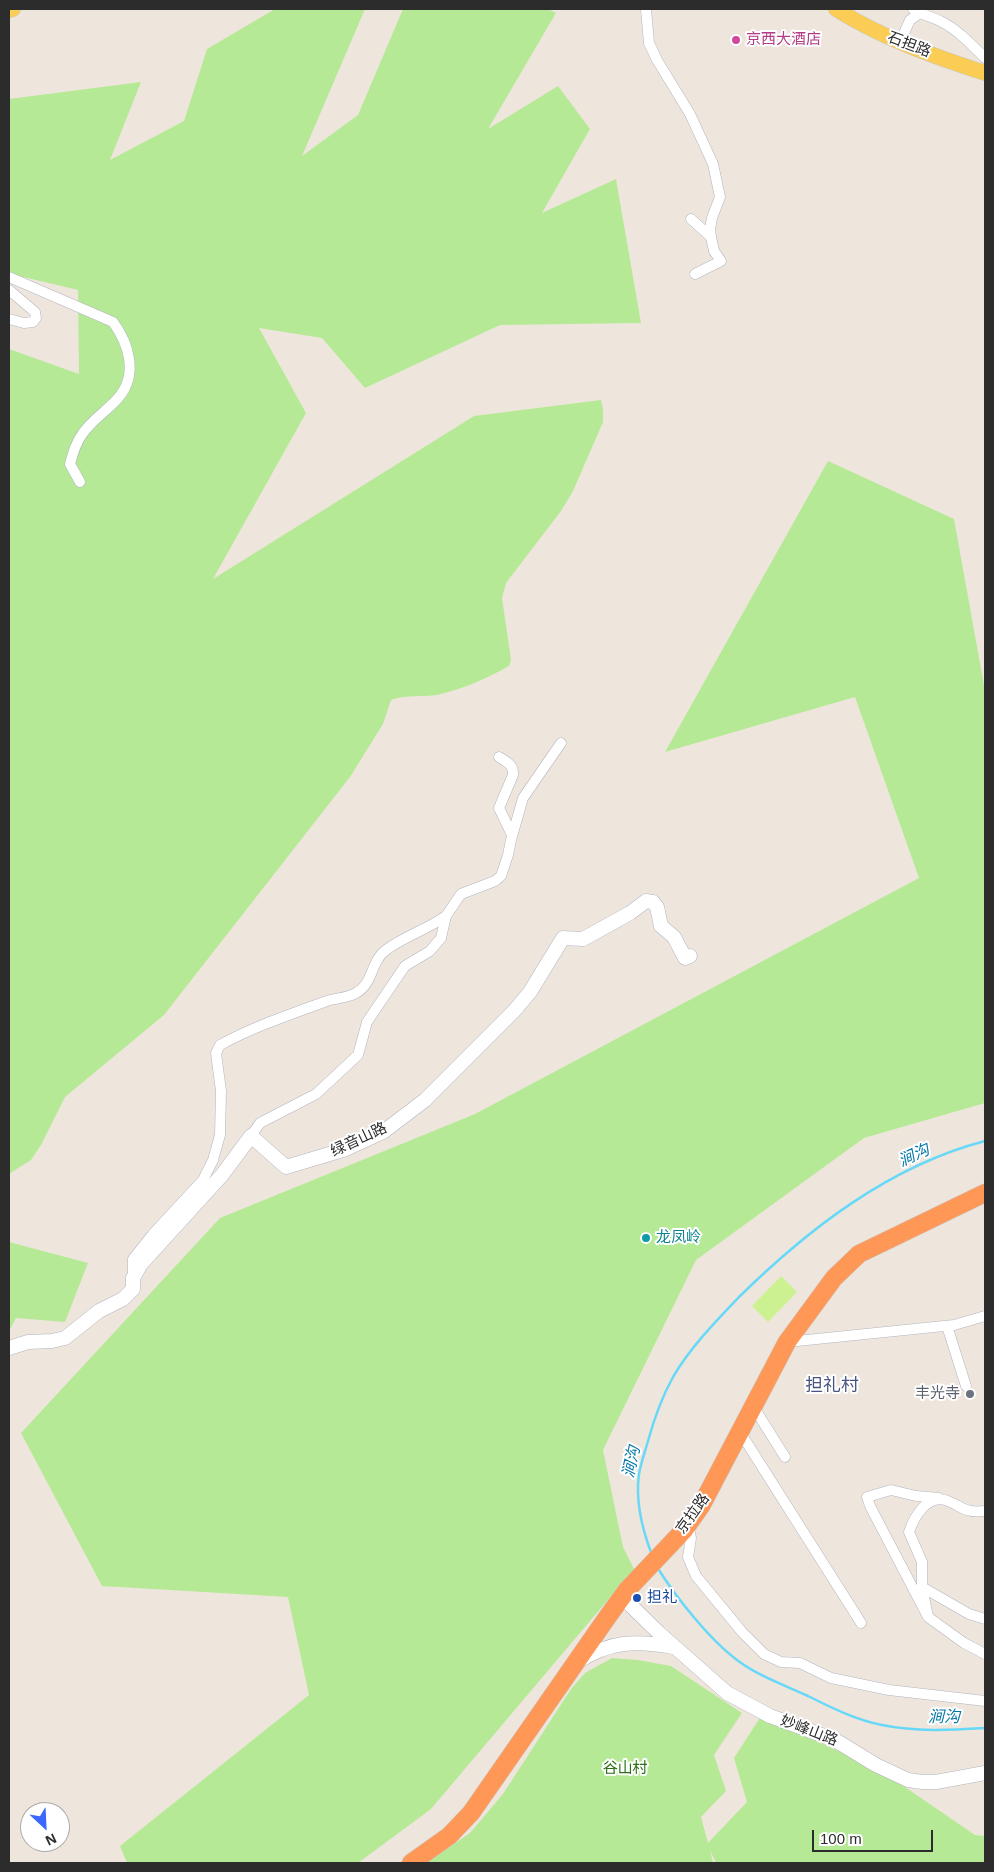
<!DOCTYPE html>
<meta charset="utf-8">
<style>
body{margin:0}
#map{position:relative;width:994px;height:1872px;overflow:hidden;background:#eee6dd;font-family:Arial,sans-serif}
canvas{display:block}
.frame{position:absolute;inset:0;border:10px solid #2c2c2c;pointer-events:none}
.north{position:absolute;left:20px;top:1802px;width:50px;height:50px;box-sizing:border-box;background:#fff;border:1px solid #ababab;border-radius:50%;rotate:155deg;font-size:14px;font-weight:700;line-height:20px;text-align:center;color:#2c2c2c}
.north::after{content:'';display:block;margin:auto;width:18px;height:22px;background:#3967ff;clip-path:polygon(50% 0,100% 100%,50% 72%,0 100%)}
.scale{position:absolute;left:812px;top:1830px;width:121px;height:22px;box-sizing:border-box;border:2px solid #2c2c2c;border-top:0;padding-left:6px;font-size:15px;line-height:18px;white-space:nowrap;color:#2c2c2c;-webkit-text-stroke:4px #fff;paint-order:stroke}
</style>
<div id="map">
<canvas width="994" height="1872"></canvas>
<div class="frame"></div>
<div class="north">N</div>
<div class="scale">100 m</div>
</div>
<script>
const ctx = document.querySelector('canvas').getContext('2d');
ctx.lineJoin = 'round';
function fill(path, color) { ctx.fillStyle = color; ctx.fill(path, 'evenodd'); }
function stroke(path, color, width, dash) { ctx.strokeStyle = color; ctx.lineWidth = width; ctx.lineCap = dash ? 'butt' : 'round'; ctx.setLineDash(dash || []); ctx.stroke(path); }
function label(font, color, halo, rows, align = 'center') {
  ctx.font = font + ' Arial,"Noto Sans SC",sans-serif'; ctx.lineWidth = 4; ctx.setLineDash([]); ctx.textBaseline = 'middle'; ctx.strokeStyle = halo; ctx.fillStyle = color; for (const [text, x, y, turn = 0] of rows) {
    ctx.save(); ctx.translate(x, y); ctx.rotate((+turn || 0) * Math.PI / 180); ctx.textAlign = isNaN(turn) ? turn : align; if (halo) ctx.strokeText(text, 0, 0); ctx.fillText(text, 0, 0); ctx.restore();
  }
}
fill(new Path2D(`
 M275,9H365L302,156L358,115L403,9H548L556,13L488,129L558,86L590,129L542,213L616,179L641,323L500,325L365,388L322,338L259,328L306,413L213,579L474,416L601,400L603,410V422L573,491L561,511L506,583L502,598L511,660L509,666C488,678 465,688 441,694C425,698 406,694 391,700L383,724L350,777L164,1015L65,1097L41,1145L31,1160L9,1174V349L79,374L78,290L15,275L9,270V99L141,82L110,160L184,121L207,49Z
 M828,461L954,519L985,691V1103L864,1138L696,1260L603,1450L623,1547L634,1569L431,1809L358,1863H127L120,1846L309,1695L288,1597L102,1586L21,1433L220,1218L475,1114L919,878L855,697L665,752Z
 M9,1242L88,1263L65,1322L16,1318L9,1331Z
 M612,1658L638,1660L671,1666L742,1713L714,1755L726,1791L701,1817L708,1843L747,1802L734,1758L761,1716L847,1755L899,1783L975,1835L985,1836V1863H716L710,1850L713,1863H426L470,1833L503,1794L571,1689L585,1673Z`), '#b6e995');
fill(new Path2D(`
 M781,1276L797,1292L768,1322L752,1306Z`), '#ccf190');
stroke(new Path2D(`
 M652,1555C642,1529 635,1502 639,1474C641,1462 645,1452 648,1441C654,1419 662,1397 673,1377C690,1348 715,1322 738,1298C807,1230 889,1166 985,1141
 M657,1567C675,1596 709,1639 737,1660C758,1676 784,1685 808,1696C832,1708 856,1720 882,1725C916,1732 951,1730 985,1728`), '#68d8f8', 2.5);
const street = new Path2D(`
 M646,9L649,43L657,60L690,114L713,164L720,197L712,218L710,229L711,237L691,219
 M913,9C922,15 933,17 942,22C958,30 973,46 985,58
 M900,42L910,20L920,13
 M695,274L721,261L714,251L711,237
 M9,277L113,322C129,344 138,374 119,397C108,410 93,419 83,433C76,442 73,453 70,464L80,482
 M9,290L35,312L36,318L33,322L24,323L9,319
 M499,757C507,762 514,765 513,775L499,808L512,835
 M251,1136L260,1123L316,1094L358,1055L367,1022L405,966L430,951L441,938L446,916L461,894L495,881L501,876L508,855L511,840L523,798L561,743
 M133,1278V1259L152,1235L203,1180L213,1160L220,1135L221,1091L216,1053L220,1045C253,1027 291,1014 327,1001C336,998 348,998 356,993C374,983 370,962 386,950C403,937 428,929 446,916
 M947,1326L966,1386
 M787,1342L954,1325L985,1316
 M753,1406L785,1457
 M740,1432L861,1623
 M688,1524L691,1538L688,1557L696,1576L742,1632L764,1654L781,1662L800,1663L831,1678L889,1690L985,1701
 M922,1587V1562L909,1532C914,1517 928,1492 948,1501C965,1508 964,1513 985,1511
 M928,1617L870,1506L867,1497L891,1490L916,1496L939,1498
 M985,1619L969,1614L922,1587L928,1617L964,1643L985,1654`);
const secondary = new Path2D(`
 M9,1348L28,1342L52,1341L65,1338L99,1311L123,1299L133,1289V1278L141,1264L222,1175L251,1136L286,1167L346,1149L383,1132L425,1100L514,1011L530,992L563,938L583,939L630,913L646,901L653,902L657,907L661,926L674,937L685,958L690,956
 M622,1597L659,1633L727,1693L770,1716L835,1740L876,1765L908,1780L922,1782H936L985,1773
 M577,1662C610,1641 636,1640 673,1647`);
const primary = new Path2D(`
 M836,9C882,38 933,56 985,73
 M9,10L13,9`);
const highway = new Path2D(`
 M411,1863L449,1836L471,1813L606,1619L627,1590L684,1530L701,1506L787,1342L834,1278L859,1254L985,1193`);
stroke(street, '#b1b4c0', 11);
stroke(secondary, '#b1b4c0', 15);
stroke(primary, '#c8c8c8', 16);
stroke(highway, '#c8c8c8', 19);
stroke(street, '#fff', 10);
stroke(secondary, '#fff', 14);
stroke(primary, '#fbcd55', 15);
stroke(highway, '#ff9857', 18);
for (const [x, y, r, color] of [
 [736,40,5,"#d1479c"],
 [646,1238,5,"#0f9aa8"],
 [970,1394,5,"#6b7280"],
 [637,1598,5,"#1a4fb4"]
]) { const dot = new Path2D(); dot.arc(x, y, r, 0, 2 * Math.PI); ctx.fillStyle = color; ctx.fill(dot); stroke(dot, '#fff', 2); }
label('15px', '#b23c85', '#fff', [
 ["京西大酒店",746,40]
], 'left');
label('15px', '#2c2c2c', '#fff', [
 ["石担路",909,45,21],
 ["绿音山路",359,1140,-25],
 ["京拉路",693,1514,-54],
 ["妙峰山路",809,1731,21]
]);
label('15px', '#0d838f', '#fff', [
 ["龙凤岭",656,1238]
], 'left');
label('15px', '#5b616d', '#fff', [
 ["丰光寺",960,1394]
], 'right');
label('15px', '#164399', '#fff', [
 ["担礼",647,1598]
], 'left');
label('15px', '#2c6f15', '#fff', [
 ["谷山村",625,1769]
]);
label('italic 16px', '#0377a8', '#fff', [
 ["涧沟",914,1156,-25],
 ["涧沟",632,1462,-78],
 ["涧沟",944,1718]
]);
label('18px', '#485580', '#fff', [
 ["担礼村",832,1386]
]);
</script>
